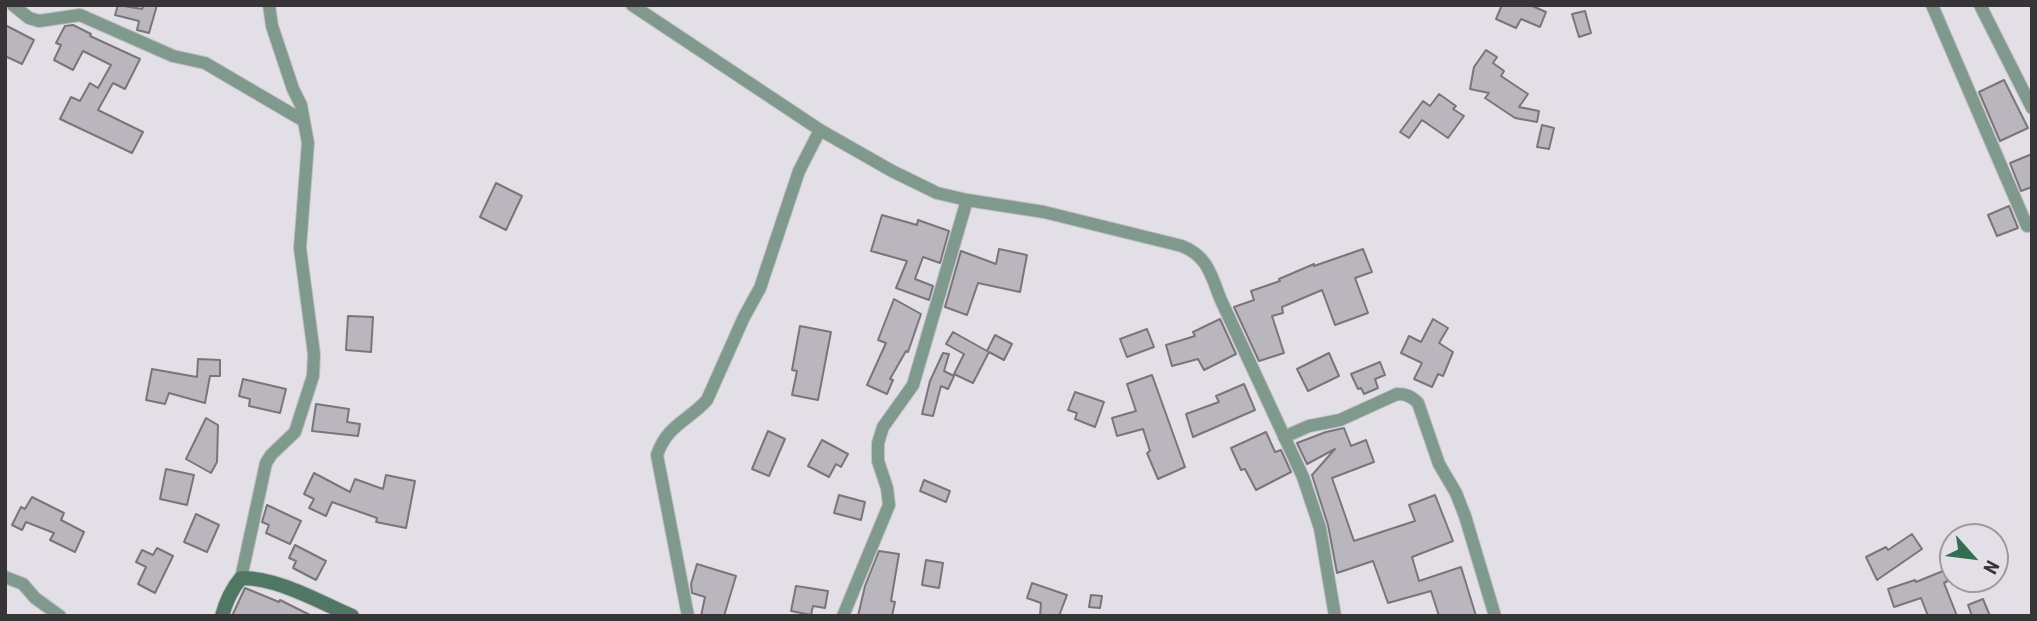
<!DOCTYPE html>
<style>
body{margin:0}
#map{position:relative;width:2037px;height:621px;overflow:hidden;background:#e3dfe6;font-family:"Roboto Condensed",sans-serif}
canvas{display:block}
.frame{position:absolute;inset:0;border:7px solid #363437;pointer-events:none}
.north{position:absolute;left:1939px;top:523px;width:70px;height:70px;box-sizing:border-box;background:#e3dfe6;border:2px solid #9e9ba0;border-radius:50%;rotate:118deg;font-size:19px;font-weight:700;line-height:28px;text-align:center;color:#363437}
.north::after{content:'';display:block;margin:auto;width:24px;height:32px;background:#356d54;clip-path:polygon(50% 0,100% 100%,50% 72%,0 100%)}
</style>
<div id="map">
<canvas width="2037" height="621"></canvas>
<div class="frame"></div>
<div class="north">N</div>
</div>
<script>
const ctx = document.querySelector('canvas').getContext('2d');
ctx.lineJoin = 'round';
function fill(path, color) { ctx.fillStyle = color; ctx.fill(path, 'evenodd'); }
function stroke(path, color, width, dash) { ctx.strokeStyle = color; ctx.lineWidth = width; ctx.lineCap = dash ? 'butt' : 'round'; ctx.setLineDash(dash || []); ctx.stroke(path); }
const building = new Path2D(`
 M118,5L142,9L144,5H157L149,33L137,30L139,21L115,15Z
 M1502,5H1530L1546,12L1540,27L1521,19L1516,28L1496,19Z
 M1585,11L1591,33L1579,37L1572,14Z
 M5,25L34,40L22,64L5,56Z
 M73,25L91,34L90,36L140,59L125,89L113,83L98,110L143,132L132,153L60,119L71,97L80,101L90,83L98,88L111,65L83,51L73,70L54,60L61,45L56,43L65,26Z
 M1486,50L1497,57L1493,63L1504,71L1501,76L1528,94L1519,107L1539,111L1537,122L1515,118L1485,98L1489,93L1470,89L1474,67Z
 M2004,80L2028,128L2000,141L1979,92Z
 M1439,94L1456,106L1453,109L1464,116L1448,138L1422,120L1409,138L1400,132L1423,101L1430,106Z
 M1542,125L1554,128L1549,149L1537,147Z
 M2032,154V187L2021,191L2010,163Z
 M496,183L522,196L506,230L480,217Z
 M2009,206L2018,228L1997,236L1988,215Z
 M882,215L917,225L918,220L949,231L940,263L923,257L915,279L933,286L929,300L896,288L907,261L871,251Z
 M999,249L1027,255L1020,292L978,283L967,315L945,307L961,251L996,264Z
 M1363,249L1372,272L1355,278L1368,313L1335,325L1322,290L1282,307L1283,313L1272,316L1284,353L1259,361L1234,307L1254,300L1251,291L1280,281L1279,279L1314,264V266Z
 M894,299L921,314L908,352L906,351L890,379L893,380L887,394L867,385L886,343L878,340Z
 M348,316L373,317L371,352L346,350Z
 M1220,319L1236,354L1204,370L1198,359L1172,366L1166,345L1195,336L1193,332Z
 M1433,319L1448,328L1439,343L1453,352L1443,376L1438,374L1432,387L1414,379L1422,363L1401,353L1409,336L1421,342Z
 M800,326L831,332L818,400L792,395L797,371L792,370Z
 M1147,329L1154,347L1127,357L1120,339Z
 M953,332L987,351L995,335L1012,344L1004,360L989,352L973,383L954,374L964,354L946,344Z
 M943,353L949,354L944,371L954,376L948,389L941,386L933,416L922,414L930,381Z
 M1329,353L1339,376L1308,391L1297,369Z
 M198,359L220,360V376H210L205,403L169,393L165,404L146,400L152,369L197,377Z
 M1380,362L1385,375L1375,379L1378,388L1364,394L1361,388L1358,389L1351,374Z
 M1152,375L1185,467L1158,479L1147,453L1150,451L1143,429L1117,436L1112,418L1136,411L1127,384Z
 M243,379L286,389L280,413L249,406L250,399L239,396Z
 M1244,384L1255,410L1193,437L1186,414L1219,402L1216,396Z
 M1075,392L1104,402L1095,427L1075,419L1077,413L1068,410Z
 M316,404L349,409L347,422L360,424L358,436L312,431Z
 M206,418L218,425L217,462L211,473L186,459Z
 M1344,428L1351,446L1366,440L1374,462L1332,478L1354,541L1415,521L1409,505L1435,495L1453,541L1412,557L1419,581L1461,567L1476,616H1439L1431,591L1388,603L1373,561L1337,573L1328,525L1312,475L1335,449L1307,464L1297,443L1326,432Z
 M768,431L785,439L769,476L752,469Z
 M1266,432L1275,452L1281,450L1291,472L1256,490L1245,469L1241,470L1231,448Z
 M822,440L848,454L841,467L836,464L829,477L808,466Z
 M166,469L194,475L187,505L160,499Z
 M314,473L350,492L355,479L383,489L386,475L415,481L406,528L376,522L377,518L332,502L326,516L309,508L314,499L304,494Z
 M924,480L950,491L946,502L920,491Z
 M839,495L865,502L861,520L834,513Z
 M32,497L64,513L61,520L84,532L75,552L50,540L54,533L26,522L22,530L12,525L21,507L25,509Z
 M267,505L301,521L290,544L266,533L269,525L262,522Z
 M196,514L219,525L207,552L184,542Z
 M1912,534L1922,549L1877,580L1866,557L1886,547L1888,550Z
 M295,545L326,561L316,580L293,568L296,561L289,558Z
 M157,548L173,556L155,593L138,584L146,567L136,562L142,550L153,555Z
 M879,551L899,554L891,601L895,602L892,616H858L865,586Z
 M926,560L943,563L939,588L922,585Z
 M697,564L736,576L724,616H701L705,597L692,593L691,584Z
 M1943,571L1948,581L1944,583L1957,616H1928L1921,598L1894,607L1888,589L1915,580L1916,582Z
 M1032,583L1067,595L1059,616H1040L1041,603L1027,598Z
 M796,586L828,591L825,608L813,606L811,615L791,611Z
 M245,588L279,602L280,600L312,616H232Z
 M1091,595L1102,596L1100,608L1089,607Z
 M1983,599L1990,616H1972L1968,605Z`);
fill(building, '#bab6bd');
stroke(building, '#79757b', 2);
const street = new Path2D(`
 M13,5L29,18L39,21L80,15L173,56L205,63L304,121
 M632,5L820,130L892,171L937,193L967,200L1044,212L1182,246C1207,256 1211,274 1220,298L1303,477L1320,528L1335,616
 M1932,5L2027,226
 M1980,5L2032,108
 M1284,437L1309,426L1340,420L1397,394C1406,394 1411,396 1418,403L1439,464L1456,493L1465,516L1495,616
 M5,577L23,584L35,598L60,616
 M241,578L266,463L271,455L295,432L313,376L314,354L300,248L308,143L301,105L293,89L272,26L269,5
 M688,616L657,455C667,425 688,421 707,400L744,317L760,288L799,171L820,130
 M843,616L889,505L887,488L878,461V443L883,427L913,385L967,200`);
const secondary = new Path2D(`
 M222,616C226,601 231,590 241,578C279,578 317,601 352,616`);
stroke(street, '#c0bdc3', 14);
stroke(secondary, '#c0bdc3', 16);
stroke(street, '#7f9a8c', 12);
stroke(secondary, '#4f7763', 14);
</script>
